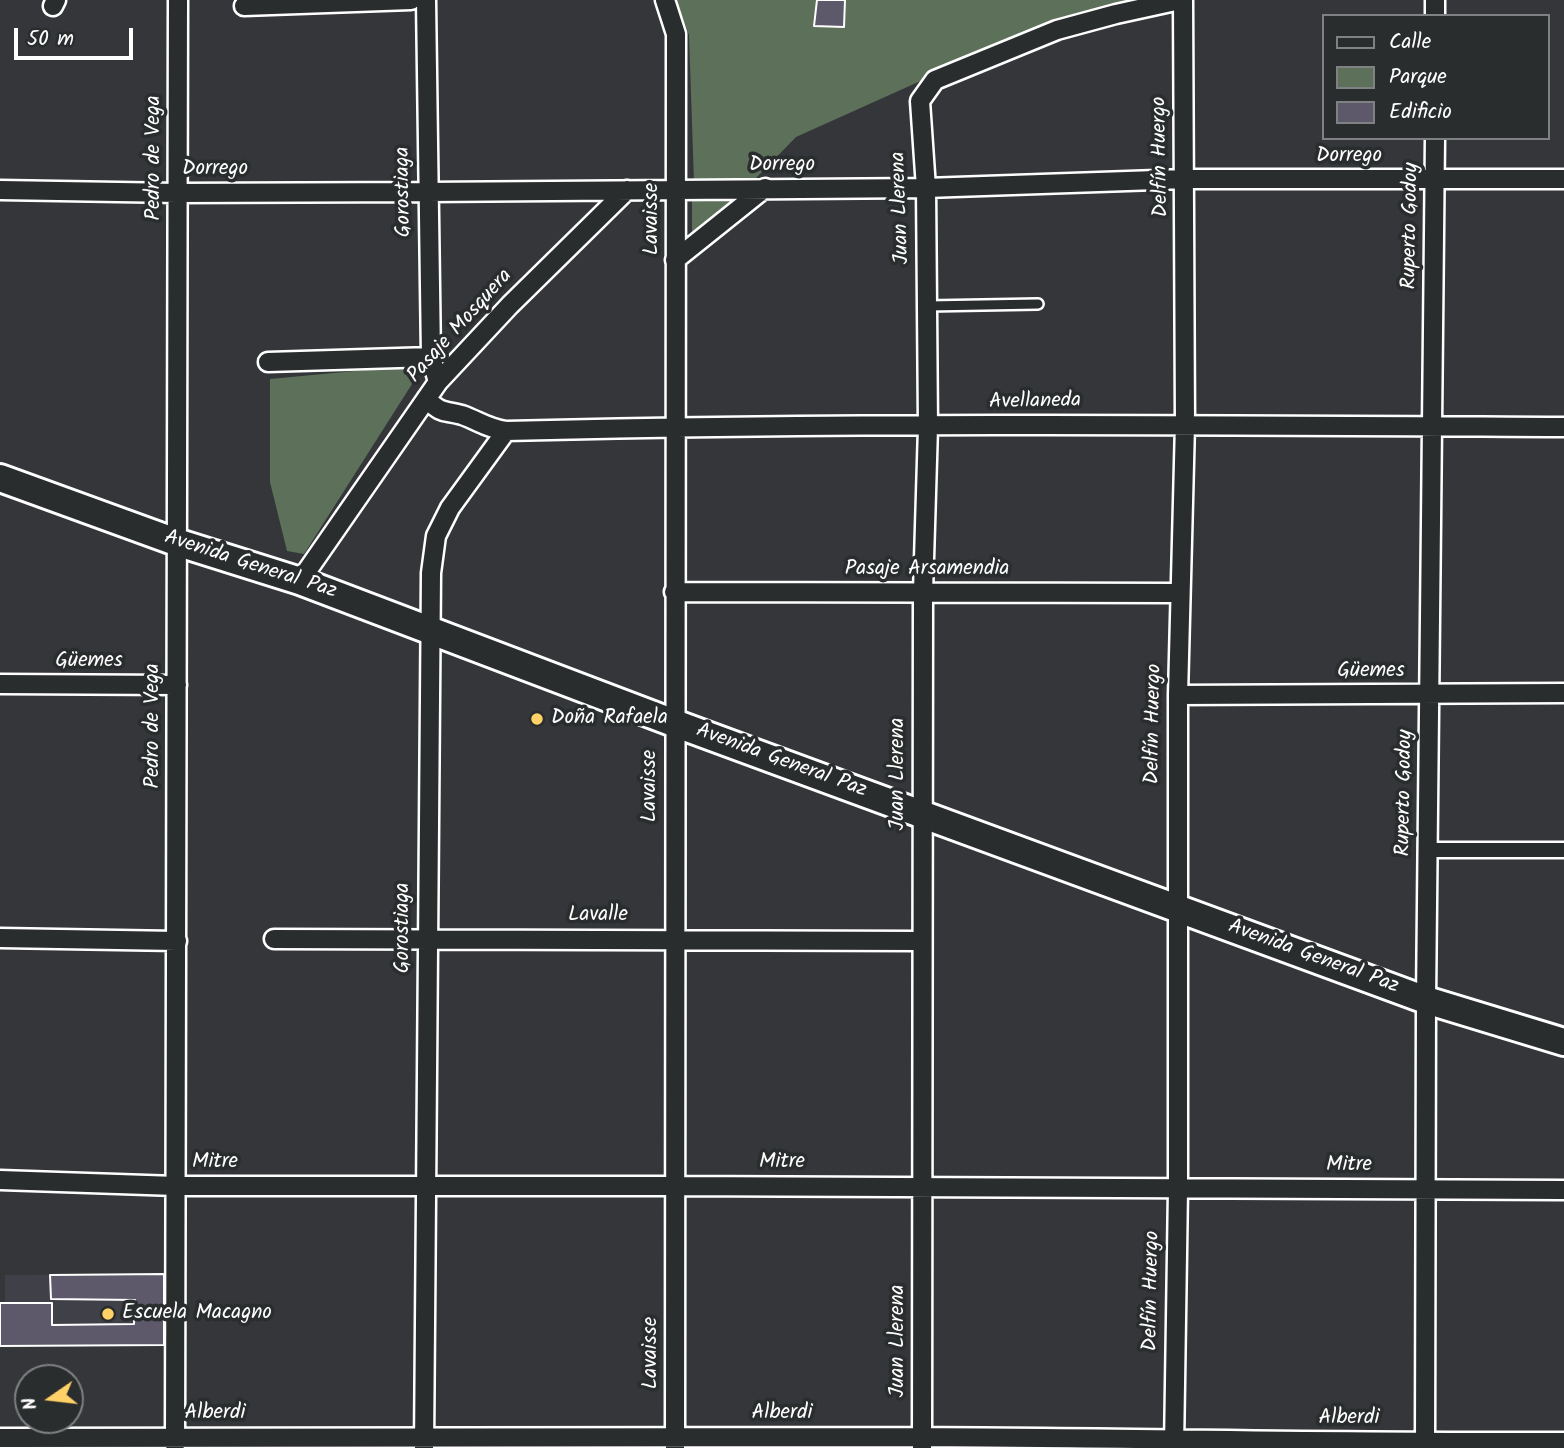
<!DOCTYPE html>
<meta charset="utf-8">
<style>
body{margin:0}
#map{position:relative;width:1564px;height:1448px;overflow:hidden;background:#34363a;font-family:Kalam,sans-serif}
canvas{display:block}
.legend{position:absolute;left:1322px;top:14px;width:228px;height:126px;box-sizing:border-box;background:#2a2d2e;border:2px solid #7f8182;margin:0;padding:9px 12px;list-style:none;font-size:21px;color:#fff}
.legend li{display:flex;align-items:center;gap:14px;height:35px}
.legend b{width:35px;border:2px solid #7f8182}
.north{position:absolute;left:14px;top:1364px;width:70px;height:70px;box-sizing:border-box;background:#2a2d2e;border:2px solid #7f8182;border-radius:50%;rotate:256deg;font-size:19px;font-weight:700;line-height:28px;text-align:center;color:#fff}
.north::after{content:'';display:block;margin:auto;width:24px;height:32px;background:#ffd166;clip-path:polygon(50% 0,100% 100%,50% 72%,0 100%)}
.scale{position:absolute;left:14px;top:28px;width:119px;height:32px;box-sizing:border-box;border:4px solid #fff;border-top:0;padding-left:9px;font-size:21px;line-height:24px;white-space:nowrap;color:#fff;-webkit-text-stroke:5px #2a2d2e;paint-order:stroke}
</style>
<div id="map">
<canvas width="1564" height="1448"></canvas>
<ul class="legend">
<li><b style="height:9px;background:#2a2d2e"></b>Calle</li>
<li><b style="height:19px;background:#5c705a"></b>Parque</li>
<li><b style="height:19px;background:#5d596b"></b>Edificio</li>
</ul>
<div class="north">N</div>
<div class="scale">50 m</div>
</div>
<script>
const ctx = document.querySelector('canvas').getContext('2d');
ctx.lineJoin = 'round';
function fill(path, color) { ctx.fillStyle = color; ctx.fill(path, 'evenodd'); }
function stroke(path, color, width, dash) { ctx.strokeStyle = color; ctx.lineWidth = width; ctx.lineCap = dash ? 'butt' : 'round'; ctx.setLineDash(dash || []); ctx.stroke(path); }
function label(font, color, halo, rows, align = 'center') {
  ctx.font = font + ' Kalam,sans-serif'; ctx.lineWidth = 7; ctx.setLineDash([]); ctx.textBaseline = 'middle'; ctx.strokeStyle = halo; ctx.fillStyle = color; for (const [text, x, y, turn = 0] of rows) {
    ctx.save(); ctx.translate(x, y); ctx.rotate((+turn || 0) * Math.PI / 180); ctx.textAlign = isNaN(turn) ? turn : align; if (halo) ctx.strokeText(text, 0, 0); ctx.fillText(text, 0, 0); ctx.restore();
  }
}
fill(new Path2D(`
 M164,1274V1345H52V1303H5V1275Z`), '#404049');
fill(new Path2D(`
 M676,0H1165L925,79L796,137L756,178L694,183L689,35Z
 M692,198H739L692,236Z
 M408,366L412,384L304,554L287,551L270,482V379Z`), '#5c705a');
const building = new Path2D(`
 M817,0H845L844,27L814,26Z
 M164,1274V1345L0,1346V1303H52V1325L134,1324L135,1300L51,1299L50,1275Z`);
fill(building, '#5d596b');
stroke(building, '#fff', 2);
const service = new Path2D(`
 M928,306L1038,304`);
const pedestrian = new Path2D(`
 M1428,850H1564`);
const minor = new Path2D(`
 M426,0L431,357L438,382
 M665,0L676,34L675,1448
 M1435,0V16
 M53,6L56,0
 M244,6L411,0
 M0,190L177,193L427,192L926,188L1185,179H1564
 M675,260L765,188
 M268,362L431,357
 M426,399C445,416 442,409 462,415C479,421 486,428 506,431C859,422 1211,425 1564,427
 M300,581L438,382L510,305L627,190
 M674,592L1179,593
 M0,684L177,685
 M1178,695L1564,693
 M0,938L177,941
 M274,939L922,941
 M0,1180L176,1186H674L1564,1190
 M0,1438C306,1435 613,1436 920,1437C1134,1438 1349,1443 1564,1442
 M175,1445L178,0
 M424,1448L431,573L436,536L450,508L506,431
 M922,1448L923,592L928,427L926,188L920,101L935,80L1057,30L1116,14L1180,0
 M1174,1448L1178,1189V695L1185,424L1183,0
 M1425,1448L1426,1000L1435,138`);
const secondary = new Path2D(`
 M0,478L176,542L300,581L674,723L1426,1000L1564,1042`);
stroke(service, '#fff', 14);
stroke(pedestrian, '#fff', 19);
stroke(minor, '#fff', 23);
stroke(secondary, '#fff', 32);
stroke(service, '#2a2d2e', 9);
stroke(pedestrian, '#2a2d2e', 14);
stroke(minor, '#2a2d2e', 18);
stroke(secondary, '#2a2d2e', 26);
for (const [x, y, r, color] of [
 [537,719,7,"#ffd166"],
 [108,1314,7,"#ffd166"]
]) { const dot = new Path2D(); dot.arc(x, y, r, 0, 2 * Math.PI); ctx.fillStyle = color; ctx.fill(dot); stroke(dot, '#2a2d2e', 2.5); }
label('21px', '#fff', '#2a2d2e', [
 ["Delfín Huergo",1162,157,-91],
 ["Dorrego",1349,157],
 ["Pedro de Vega",155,158,-90],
 ["Dorrego",782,166],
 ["Dorrego",215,170],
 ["Gorostiaga",405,192,-91],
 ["Juan Llerena",902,208,-92],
 ["Lavaisse",653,219,-90],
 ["Ruperto Godoy",1412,226,-89],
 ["Pasaje Mosquera",461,327,-48],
 ["Avellaneda",1035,403,-1],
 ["Avenida General Paz",250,566,18],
 ["Pasaje Arsamendia",927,570],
 ["Güemes",89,662],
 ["Güemes",1371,672],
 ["Delfín Huergo",1155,724,-89],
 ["Pedro de Vega",154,726,-90],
 ["Avenida General Paz",781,762,20],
 ["Juan Llerena",899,774,-90],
 ["Lavaisse",651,786,-90],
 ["Ruperto Godoy",1406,793,-89],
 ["Lavalle",598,916],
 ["Gorostiaga",404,928,-90],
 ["Avenida General Paz",1313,958,20],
 ["Mitre",215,1163],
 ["Mitre",782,1163],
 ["Mitre",1349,1166],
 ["Delfín Huergo",1153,1291,-89],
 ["Juan Llerena",899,1341,-90],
 ["Lavaisse",652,1353,-90],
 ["Alberdi",215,1414],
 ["Alberdi",782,1414],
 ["Alberdi",1349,1419]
]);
label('21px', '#fff', '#2a2d2e', [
 ["Doña Rafaela",551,719],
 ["Escuela Macagno",122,1314]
], 'left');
</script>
